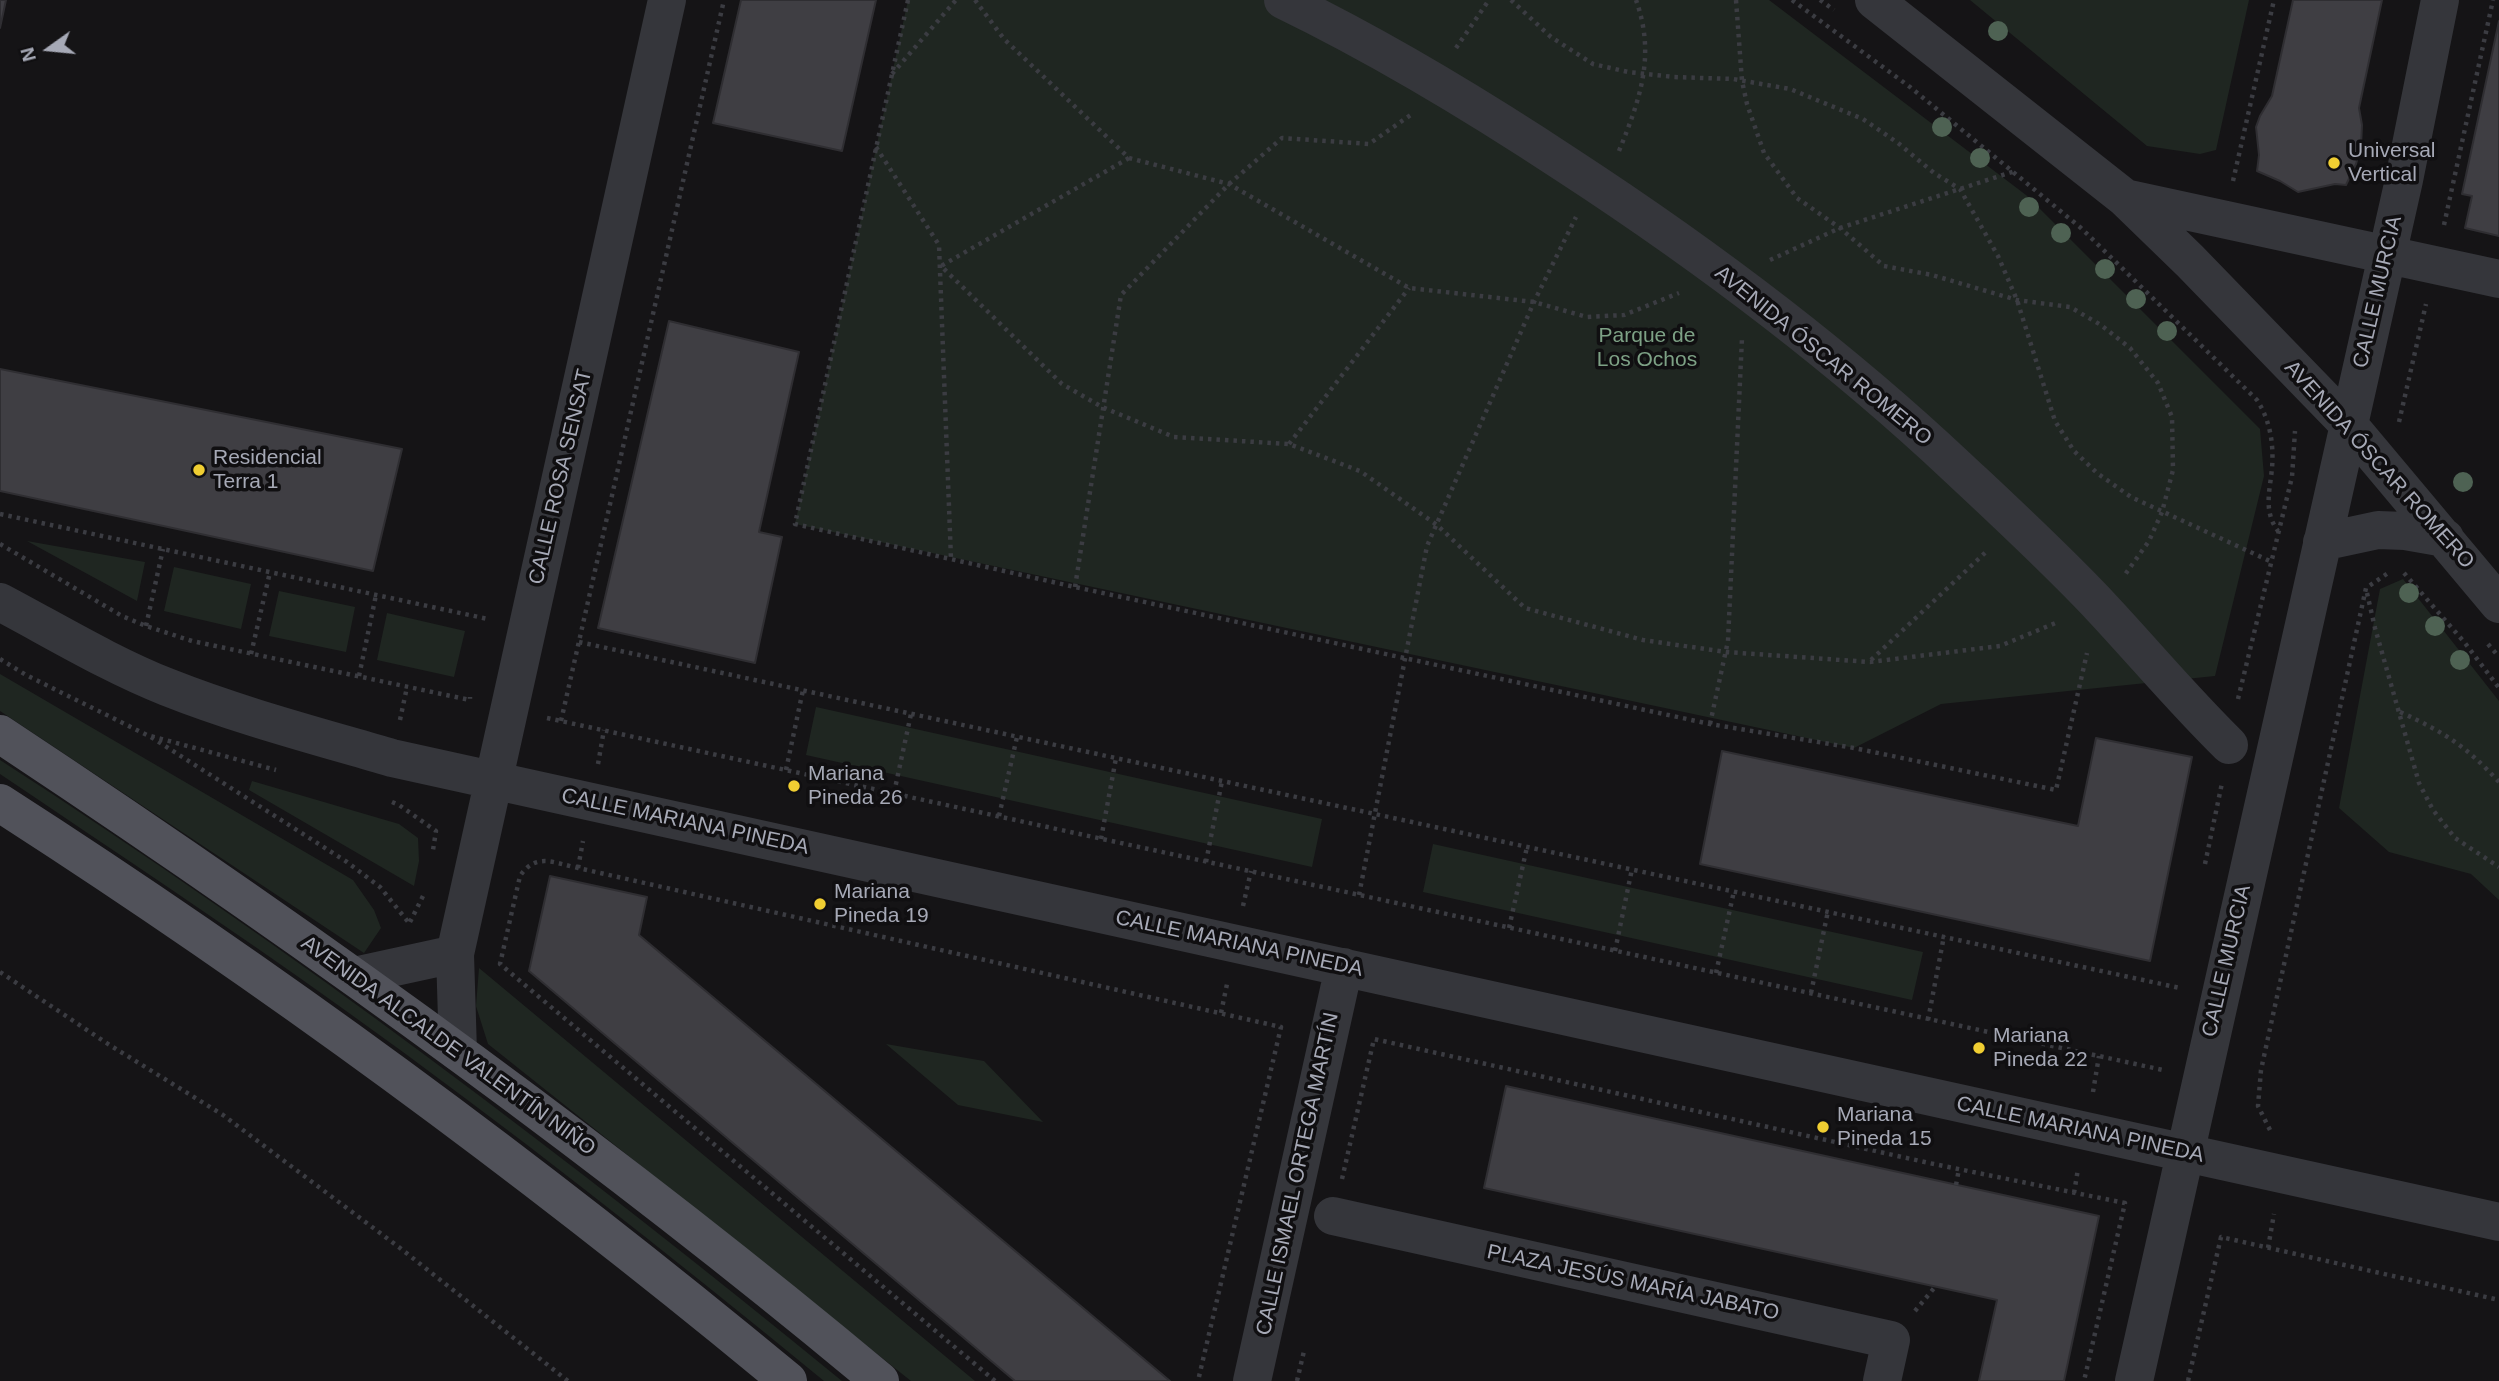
<!DOCTYPE html>
<meta charset="utf-8">
<style>
body{margin:0}
#map{position:relative;width:2499px;height:1381px;overflow:hidden;background:#151416;font-family:Arial,sans-serif}
canvas{display:block}
.north{position:absolute;left:14px;top:14px;width:70px;height:70px;-webkit-text-stroke:5px #100f11;paint-order:stroke;rotate:255deg;font-size:19px;font-weight:700;line-height:28px;text-align:center;color:#a6a9b6}
.north::after{content:'';display:block;margin:auto;width:24px;height:32px;background:#a6a9b6;clip-path:polygon(50% 0,100% 100%,50% 72%,0 100%)}
</style>
<div id="map">
<canvas width="2499" height="1381"></canvas>
<div class="north">N</div>
</div>
<script>
const ctx = document.querySelector('canvas').getContext('2d');
ctx.lineJoin = 'round';
function fill(path, color) { ctx.fillStyle = color; ctx.fill(path, 'evenodd'); }
function stroke(path, color, width, dash) { ctx.strokeStyle = color; ctx.lineWidth = width; ctx.lineCap = dash ? 'butt' : 'round'; ctx.setLineDash(dash || []); ctx.stroke(path); }
function label(font, color, halo, rows, align = 'center') {
  ctx.font = font + ' Arial,sans-serif'; ctx.lineWidth = 7; ctx.setLineDash([]); ctx.textBaseline = 'middle'; ctx.strokeStyle = halo; ctx.fillStyle = color; for (const [text, x, y, turn = 0] of rows) {
    ctx.save(); ctx.translate(x, y); ctx.rotate((+turn || 0) * Math.PI / 180); ctx.textAlign = isNaN(turn) ? turn : align; if (halo) ctx.strokeText(text, 0, 0); ctx.fillText(text, 0, 0); ctx.restore();
  }
}
fill(new Path2D(`
 M908,0H1769L2026,195L2260,429L2264,476L2215,676L1941,704L1854,748L795,524Z
 M1970,0H2249L2216,150L2200,154L2147,146Z
 M27,541L145,562L137,601Z
 M174,567L251,584L241,629L164,611Z
 M2403,579L2499,701V900L2471,874L2389,852L2339,808L2380,589Z
 M279,591L355,607L346,652L269,636Z
 M387,613L465,631L454,677L377,660Z
 M0,674L353,880L374,910L381,928L364,953L0,711Z
 M816,707L1322,819L1312,867L806,755Z
 M0,760C292,948 573,1161 842,1381H824C667,1252 507,1126 342,1008C229,927 114,851 0,774Z
 M252,781L399,824L418,838L419,861L414,886L249,790Z
 M1433,844L1923,952L1912,1000L1423,892Z
 M479,968L975,1381H911L488,1044L476,1006Z
 M886,1044L984,1061L1043,1122L958,1105Z`), '#1f2621');
const building = new Path2D(`
 M0,0H6L0,28Z
 M741,0H876L842,151L713,123Z
 M2293,0H2382L2359,108L2362,125L2361,146L2356,164L2346,185L2335,184L2298,192L2280,181L2257,171L2259,155L2256,127L2260,116L2272,96Z
 M2499,21V236L2465,228L2472,196L2462,194Z
 M669,321L799,352L759,532L782,537L755,663L598,628Z
 M0,369L402,449L373,571L0,491Z
 M2096,738L2192,757L2150,961L1700,864L1722,751L2078,826Z
 M550,876L647,897L639,935L1170,1381H1015L529,971Z
 M1506,1086L2099,1216L2064,1381H1979L1997,1300L1484,1188Z`);
fill(building, '#3f3e43');
stroke(building, '#2f2e32', 2);
stroke(new Path2D(`
 M908,0L795,524L1075,587L1710,724L1854,748L2056,790L2087,653
 M975,0L1004,39L1129,158L1229,184L1409,288L1534,302L1587,317L1624,315L1679,293
 M1511,0L1551,37L1593,64L1628,72L1674,77L1733,79L1790,89L1863,119L1898,143L1934,173L1960,189L1998,256L2017,300L2055,421L2074,451L2097,473L2131,497L2272,562
 M1736,0L1742,81L1747,104L1764,153L1797,198L1840,228L1884,266L1932,275L2017,300L2070,307L2101,325L2130,348L2158,383L2172,417L2173,470L2162,512L2149,541L2124,576
 M1792,0L1910,87L2081,228L2257,400C2270,420 2274,444 2272,468C2270,491 2263,511 2278,531
 M1820,0L1834,10
 M1456,48L1489,0
 M892,74L956,0
 M876,147L939,245L951,559
 M1619,151C1640,99 1656,56 1636,0
 M1129,158L941,266L1062,384L1102,407L1174,437L1289,444L1360,471L1437,525L1525,608L1643,640L1726,652L1870,662L2000,646L2058,622
 M2233,181L2274,0
 M2444,225L2493,0
 M1770,260L1840,228L2015,171
 M2399,422L2426,304
 M1289,444L1409,288
 M0,514L488,619
 M0,544L122,616L146,626L192,641L470,700V697
 M2404,573L2465,643L2499,688
 M1075,587L1121,295L1229,184L1282,138L1369,144L1412,114
 M2367,593L2375,628L2419,783L2433,810L2455,838L2499,867
 M146,626L163,549
 M579,642L2180,988
 M2488,644L2499,657
 M251,654L270,572
 M0,659L26,675L147,735L276,770
 M1871,660L1987,551
 M359,676L376,595
 M2238,699L2292,477L2295,431
 M2400,712C2444,732 2466,746 2499,782
 M547,718L2163,1070
 M400,720L407,687
 M561,721L724,0
 M1710,724L1728,641L1742,338
 M151,737L347,862L380,887L409,923
 M598,764L604,730
 M786,770L803,690
 M894,793L911,714
 M392,802L399,805L436,831L433,850
 M999,816L1017,737
 M1101,839L1116,758
 M1206,862L1222,781
 M2205,864L2222,783
 M578,868L583,841
 M1359,895L1427,546L1534,302L1576,217
 M1243,906L1251,871
 M410,922L425,892
 M1509,928L1527,847
 M1615,951L1632,869
 M0,972L108,1044L223,1115L400,1248L568,1381
 M1716,973L1734,891
 M1811,993L1828,911
 M1221,1013L1227,984
 M1928,1020L1944,936
 M2093,1092L2099,1056
 M2270,1130L2258,1106L2261,1070L2366,588L2388,573
 M1342,1179L1374,1039L1929,1163L2125,1203L2084,1381
 M1956,1185L1959,1169
 M2074,1193L2078,1169
 M2268,1248L2274,1214
 M1915,1311L1935,1287
 M995,1381L500,964L520,876C536,852 554,863 578,868L1281,1027L1198,1381
 M1297,1381L1304,1351
 M2188,1381L2221,1237L2499,1300`), '#3b3c42', 4.5, [3.5, 5]);
stroke(new Path2D(`
 M1283,0C1382,48 1476,105 1567,165C1705,255 1837,354 1957,467C2005,512 2055,558 2101,607C2144,653 2184,701 2229,745
 M1874,0L2125,198L2190,261L2348,424L2499,604
 M2125,198L2499,279
 M2322,542L2378,530L2405,531L2445,538
 M0,602C55,631 109,664 167,687C240,716 317,736 392,758L2499,1222
 M354,976L455,954
 M458,1052L455,954L667,0
 M1333,1216L1891,1340L1882,1381
 M1252,1381L1344,967
 M2134,1381L2404,180L2440,0`), '#35363b', 38);
stroke(new Path2D(`
 M0,734C304,935 600,1147 880,1381
 M0,803C274,979 537,1173 788,1381`), '#51525a', 38);
ctx.fillStyle = '#4e6253';
for (const [x, y] of [
 [1998,31],
 [1942,127],
 [1980,158],
 [2029,207],
 [2061,233],
 [2105,269],
 [2136,299],
 [2167,331],
 [2463,482],
 [2409,593],
 [2435,626],
 [2460,660]
]) { ctx.beginPath(); ctx.arc(x, y, 10, 0, 2 * Math.PI); ctx.fill(); }
for (const [x, y, r, color] of [
 [2334,163,7,"#f0ce32"],
 [199,470,7,"#f0ce32"],
 [794,786,7,"#f0ce32"],
 [820,904,7,"#f0ce32"],
 [1979,1048,7,"#f0ce32"],
 [1823,1127,7,"#f0ce32"]
]) { const dot = new Path2D(); dot.arc(x, y, r, 0, 2 * Math.PI); ctx.fillStyle = color; ctx.fill(dot); stroke(dot, '#100f11', 2.5); }
label('21px', '#a6a9b6', '#100f11', [
 ["Universal",2348,151],
 ["Vertical",2348,175],
 ["Residencial",213,458],
 ["Terra 1",213,482],
 ["Mariana",808,774],
 ["Pineda 26",808,798],
 ["Mariana",834,892],
 ["Pineda 19",834,916],
 ["Mariana",1993,1036],
 ["Pineda 22",1993,1060],
 ["Mariana",1837,1115],
 ["Pineda 15",1837,1139]
], 'left');
label('21px', '#a6a9b6', '#100f11', [
 ["CALLE MURCIA",2378,292,-77],
 ["AVENIDA ÓSCAR ROMERO",1823,356,39],
 ["AVENIDA ÓSCAR ROMERO",2379,465,48],
 ["CALLE ROSA SENSAT",561,477,-77],
 ["CALLE MARIANA PINEDA",685,822,12],
 ["CALLE MARIANA PINEDA",1239,944,12],
 ["CALLE MURCIA",2227,961,-77],
 ["AVENIDA ALCALDE VALENTÍN NIÑO",448,1046,36],
 ["CALLE MARIANA PINEDA",2080,1130,12],
 ["CALLE ISMAEL ORTEGA MARTÍN",1298,1174,-78],
 ["PLAZA JESÚS MARÍA JABATO",1633,1283,12]
]);
label('21px', '#7da185', '#100f11', [
 ["Parque de",1647,336],
 ["Los Ochos",1647,360]
]);
</script>
